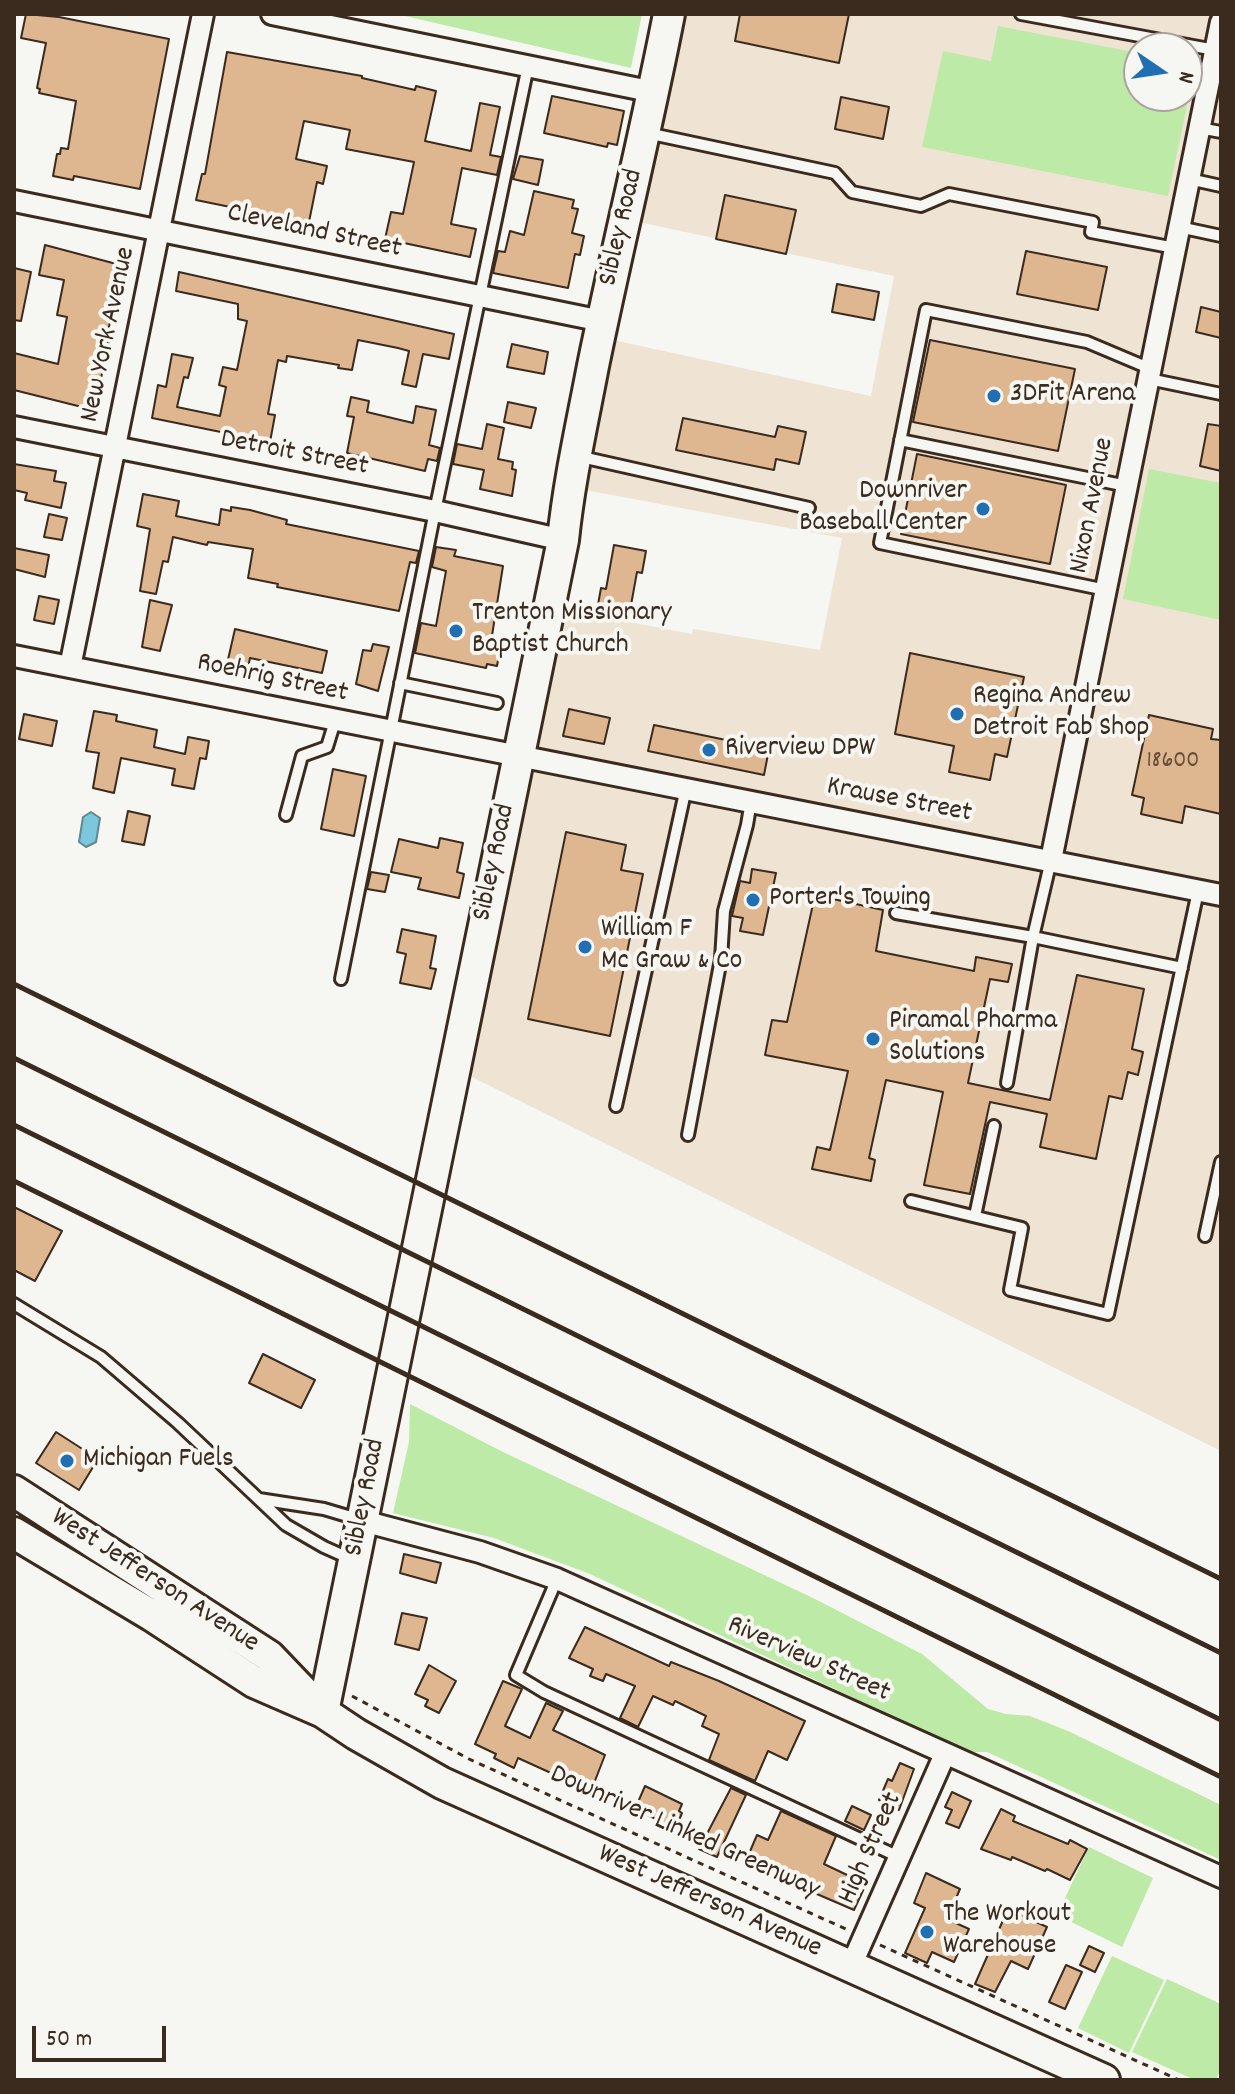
<!DOCTYPE html>
<style>
body{margin:0}
#map{position:relative;width:1235px;height:2094px;overflow:hidden;background:#f6f6f2;font-family:Dekko,sans-serif}
canvas{display:block}
.frame{position:absolute;inset:0;border:16px solid #3b2a1e;pointer-events:none}
.north{position:absolute;left:1123px;top:32px;width:80px;height:80px;box-sizing:border-box;background:#f6f6f2;border:2px solid #aba49d;border-radius:50%;rotate:103deg;font-size:22px;font-weight:700;line-height:32px;text-align:center;color:#3b2a1e}
.north::after{content:'';display:block;margin:auto;width:28px;height:36px;background:#1f6fb2;clip-path:polygon(50% 0,100% 100%,50% 72%,0 100%)}
.scale{position:absolute;left:32px;top:2026px;width:134px;height:36px;box-sizing:border-box;border:4px solid #3b2a1e;border-top:0;padding-left:10px;font-size:24px;line-height:28px;white-space:nowrap;color:#3b2a1e;-webkit-text-stroke:6px #f6f6f2;paint-order:stroke}
</style>
<div id="map">
<canvas width="1235" height="2094"></canvas>
<div class="frame"></div>
<div class="north">N</div>
<div class="scale">50 m</div>
</div>
<script>
const ctx = document.querySelector('canvas').getContext('2d');
ctx.lineJoin = 'round';
function fill(path, color) { ctx.fillStyle = color; ctx.fill(path, 'evenodd'); }
function stroke(path, color, width, dash) { ctx.strokeStyle = color; ctx.lineWidth = width; ctx.lineCap = dash ? 'butt' : 'round'; ctx.setLineDash(dash || []); ctx.stroke(path); }
function label(font, color, halo, rows, align = 'center') {
  ctx.font = font + ' Dekko,sans-serif'; ctx.lineWidth = 8; ctx.setLineDash([]); ctx.textBaseline = 'middle'; ctx.strokeStyle = halo; ctx.fillStyle = color; for (const [text, x, y, turn = 0] of rows) {
    ctx.save(); ctx.translate(x, y); ctx.rotate((+turn || 0) * Math.PI / 180); ctx.textAlign = isNaN(turn) ? turn : align; if (halo) ctx.strokeText(text, 0, 0); ctx.fillText(text, 0, 0); ctx.restore();
  }
}
fill(new Path2D(`
 M669,14H1221V1451L454,1068L545,606L692,634L693,629L820,650L842,538L569,487L599,337L871,396L894,276L624,219ZM1139,48H1187V96H1139Z`), '#efe3d4');
fill(new Path2D(`
 M396,14H642L631,68Z
 M998,26L1139,53V96H1187V62L1196,63L1168,196L922,147L943,51L991,61Z
 M1149,469L1221,483V620L1123,599Z
 M410,1404L501,1451L813,1598L922,1654L988,1709L1006,1714L1030,1716L1068,1731L1221,1805V1860L987,1752H969L590,1574L494,1538L393,1513L409,1442Z
 M1089,1847L1153,1878L1122,1947L1057,1915Z
 M1112,1956L1164,1980L1129,2053L1078,2028Z
 M1167,1979L1221,2004V2069L1216,2080H1195L1132,2052Z`), '#beeaa7');
const water = new Path2D(`
 M91,812L100,818L96,842L86,847L79,842L83,817Z`);
fill(water, '#7cc7dc');
stroke(water, '#628890', 2);
const building = new Path2D(`
 M26,14L59,17L169,39L140,189L74,176L73,180L53,176L57,154H60L61,148L68,149L76,101L39,93L40,89L37,88L46,43L21,38Z
 M740,14H849L839,63L735,41Z
 M227,52L362,76V78L415,90L416,86L436,91L425,141L471,151L480,103L500,107L490,155L501,157L497,175L462,168L451,224L476,229L470,257L385,239L391,212L403,214L414,162L346,149L350,130L304,121L296,159L327,166L323,184L317,182L308,227L288,223L289,219L196,200L202,174H205Z
 M552,96L624,111L617,145L608,143L607,147L544,133Z
 M841,97L889,107L883,139L835,129Z
 M520,156L543,160L538,185L513,179Z
 M534,191L574,200L572,208L578,209L572,233L584,236L580,255L575,254L568,288L493,273L498,251L505,252L510,231L524,235Z
 M725,195L796,210L786,254L716,239Z
 M45,245L124,266L119,292L116,291L106,342H109L94,410L14,390V353L58,364L67,317L57,315L64,280L39,275Z
 M1026,251L1107,267L1098,310L1017,294Z
 M14,268L31,272L21,321L14,320Z
 M179,272L454,334L449,359L423,354L416,387L402,384L409,351L398,348L358,340L352,370L338,368L339,365L287,356L286,362L278,360L268,414L275,415L270,442L152,418L158,385L166,387L172,354L193,358L188,378L184,377L177,407L220,416L226,387L219,385L223,367L237,370L247,321L238,319V304L176,291Z
 M837,284L879,292L874,320L832,312Z
 M1201,307L1221,312V338L1196,332Z
 M930,340L1075,369L1058,451L913,422Z
 M512,344L548,352L544,374L507,367Z
 M351,397L369,401L367,412L413,423L416,406L436,410L429,445L440,448L437,461L428,459L425,471L347,453L354,417L347,416Z
 M508,402L536,408L531,428L504,422Z
 M683,418L775,437L778,426L806,432L799,464L776,459L774,470L676,450Z
 M487,424L504,428L498,459L513,462L512,469L516,470L512,496L480,489L484,470L453,464L457,444L482,449Z
 M1208,424L1221,426V471L1200,466Z
 M917,454L1066,485L1050,564L901,534Z
 M14,464L56,471L54,481L66,483L61,508L25,500L27,493L14,490Z
 M143,494L179,501L176,516L219,525L221,509L231,511V507L250,510L287,520L286,524L419,551L416,563L410,562L399,611L277,587L278,584L248,578L253,549L208,542L207,545L173,537L168,562L163,561L156,594L140,591L150,529L137,526Z
 M49,514L67,518L62,540L44,537Z
 M614,545L646,551L642,573L637,572L629,616L597,610L601,588L606,589Z
 M436,547L456,550L454,556L503,566L491,642L501,644L497,666L487,664L486,668L415,653L421,623L436,626L446,571L432,567Z
 M14,548L49,555L45,577L14,569Z
 M39,596L59,600L54,624L34,620Z
 M150,600L172,605L160,651L142,647Z
 M235,629L327,651L322,673L250,658L248,668L227,664Z
 M373,644L389,647L378,691L356,684L363,650L371,651Z
 M910,653L1024,677L1007,757L995,754L990,780L949,772L954,746L895,734Z
 M569,709L610,718L604,744L563,736Z
 M94,711L117,715L116,721L157,730L154,747L185,754L188,737L209,741L206,759L200,758L194,789L172,785L175,769L121,758L114,793L93,788L99,753L86,751Z
 M24,714L57,721L52,746L19,739Z
 M1149,715L1213,729L1211,739L1221,740V814L1185,806L1182,823L1141,814L1144,798L1132,795Z
 M654,725L769,749L764,775L648,751Z
 M333,769L366,776L354,836L321,829Z
 M128,811L150,816L144,845L122,841Z
 M566,832L626,845L621,870L643,874L610,1036L528,1019Z
 M440,838L463,843L457,872L464,874L459,898L418,889L421,878L391,872L399,839L438,848Z
 M752,869L776,873L763,935L740,931L743,918L732,916L740,881L750,883Z
 M371,872L389,875L385,892L367,889Z
 M815,895L883,910L876,951L974,971L976,957L1012,964L1008,982L990,979L968,1083L1050,1100L1077,975L1144,989L1132,1049L1143,1052L1138,1075L1128,1072L1122,1099L1109,1096L1096,1159L1040,1147L1047,1114L990,1102L970,1194L924,1185L943,1092L886,1080L869,1158L875,1160L871,1181L812,1169L817,1147L830,1150L848,1071L765,1055L772,1020L787,1022Z
 M402,929L436,936L430,968L436,969L431,989L400,983L406,954L397,952Z
 M14,1207L62,1231L35,1281L14,1270Z
 M263,1354L315,1380L301,1408L249,1383Z
 M56,1432L98,1459L79,1490L36,1463Z
 M404,1554L441,1563L436,1583L400,1573Z
 M402,1613L427,1618L419,1650L395,1644Z
 M585,1627L669,1666L671,1662L719,1681L805,1721L787,1760L768,1751L755,1781L709,1760L719,1734L702,1726L706,1716L675,1701L673,1705L653,1696L638,1727L620,1718L635,1686L606,1674L603,1681L590,1676L593,1669L569,1658Z
 M429,1665L456,1681L439,1713L425,1706L428,1700L415,1694Z
 M503,1681L522,1689L505,1726L530,1738L546,1703L563,1711L553,1730L605,1755L591,1791L576,1784L578,1780L553,1769L551,1773L518,1758L514,1768L494,1758L496,1754L475,1744Z
 M900,1763L914,1769L899,1810L879,1800L888,1779L892,1781Z
 M645,1786L682,1804L679,1811L682,1813L673,1835L655,1828L658,1820L635,1809Z
 M731,1788L746,1795L717,1857L699,1849Z
 M952,1792L971,1801L959,1828L946,1823L952,1810L945,1807Z
 M852,1806L871,1815L864,1830L845,1821Z
 M1001,1809L1015,1816L1013,1821L1068,1844L1070,1840L1087,1849L1070,1880L1047,1869L1045,1871L1012,1857L1011,1860L981,1849Z
 M781,1811L836,1836L824,1864L866,1884L854,1910L745,1863L757,1835L768,1840Z
 M926,1873L960,1889L947,1919L969,1929L954,1962L932,1952L927,1963L905,1953L925,1908L914,1903Z
 M1008,1909L1047,1927L1028,1969L1011,1961L995,1992L975,1984Z
 M1089,1946L1104,1953L1095,1972L1080,1965Z
 M1066,1965L1082,1972L1065,2009L1049,2002Z`);
fill(building, '#deb68f');
stroke(building, '#3b2a1e', 2);
const lane = new Path2D(`
 M1021,14L1215,50
 M1199,128L1221,132
 M647,133L835,173L852,192L921,206L949,194L1093,222L1091,232L1175,248
 M1189,179L1221,186
 M1179,227L1221,236
 M1149,379L1221,394
 M900,440L1127,486
 M577,456L809,508
 M1106,590L880,543L926,310L1087,342L1151,369
 M400,683L497,703
 M286,815L302,756L327,747L335,721
 M896,913L1033,937L1051,860
 M341,979L435,511L528,66
 M1007,1083L1033,937L1182,968
 M616,1106L686,788
 M688,1135L721,959L724,911L747,825L751,801
 M911,1201L1022,1228L1010,1290L1108,1314L1198,891
 M975,1216L994,1126
 M1205,1236L1221,1162
 M14,1304L101,1357L178,1423L286,1525L324,1547L353,1560
 M259,1499L324,1509L361,1520
 M557,1579L516,1675L544,1692L899,1857`);
const street = new Path2D(`
 M272,14L654,92
 M14,201L602,321
 M14,427L435,511L563,540
 M14,656C416,739 819,813 1221,895
 M70,667L203,14
 M1051,860L1221,22
 M363,1521L480,1552L557,1579L1221,1877
 M851,1966L945,1754`);
const secondary = new Path2D(`
 M14,1491L269,1656L313,1702
 M14,1533L151,1615L254,1682L323,1712L356,1734L442,1783L1104,2080
 M323,1712L563,540C569,481 582,424 593,366C617,248 646,132 669,14`);
stroke(lane, '#3b2a1e', 16);
stroke(street, '#3b2a1e', 26);
stroke(secondary, '#3b2a1e', 36);
stroke(new Path2D(`
 M352,1696L469,1759L848,1930
 M880,1945L1179,2080`), '#3b2a1e', 3, [6, 6]);
stroke(lane, '#f6f6f2', 10);
stroke(street, '#f6f6f2', 20);
stroke(secondary, '#f6f6f2', 30);
stroke(new Path2D(`
 M14,984L1221,1579
 M14,1058L1221,1653
 M14,1125L1221,1720
 M14,1181L1221,1777`), '#3b2a1e', 5);
for (const [x, y, r, color] of [
 [994,396,8,"#1f6fb2"],
 [983,509,8,"#1f6fb2"],
 [456,631,8,"#1f6fb2"],
 [957,714,8,"#1f6fb2"],
 [709,750,8,"#1f6fb2"],
 [753,900,8,"#1f6fb2"],
 [585,947,8,"#1f6fb2"],
 [873,1039,8,"#1f6fb2"],
 [67,1461,8,"#1f6fb2"],
 [927,1932,8,"#1f6fb2"]
]) { const dot = new Path2D(); dot.arc(x, y, r, 0, 2 * Math.PI); ctx.fillStyle = color; ctx.fill(dot); stroke(dot, '#f6f6f2', 3); }
label('24px', '#644d3a', null, [
 ["18600",1173,763]
]);
label('28px', '#3b2a1e', '#f6f6f2', [
 ["Sibley Road",623,228,-77],
 ["Cleveland Street",314,233,12],
 ["New York Avenue",110,335,-78],
 ["Detroit Street",294,455,11],
 ["Nixon Avenue",1094,506,-79],
 ["Roehrig Street",272,680,12],
 ["Krause Street",899,802,11],
 ["Sibley Road",496,863,-78],
 ["Sibley Road",367,1498,-79],
 ["West Jefferson Avenue",154,1582,33],
 ["Riverview Street",808,1661,24],
 ["Downriver Linked Greenway",684,1834,24],
 ["High Street",872,1849,-66],
 ["West Jefferson Avenue",709,1903,24]
]);
label('28px', '#3b2a1e', '#f6f6f2', [
 ["3DFit Arena",1010,396],
 ["Downriver",967,493,"right"],
 ["Baseball Center",967,525,"right"],
 ["Trenton Missionary",472,615],
 ["Baptist Church",472,647],
 ["Regina Andrew",973,698],
 ["Detroit Fab Shop",973,730],
 ["Riverview DPW",725,750],
 ["Porter's Towing",769,900],
 ["William F",601,931],
 ["Mc Graw & Co",601,963],
 ["Piramal Pharma",889,1023],
 ["Solutions",889,1055],
 ["Michigan Fuels",83,1461],
 ["The Workout",943,1916],
 ["Warehouse",943,1948]
], 'left');
</script>
